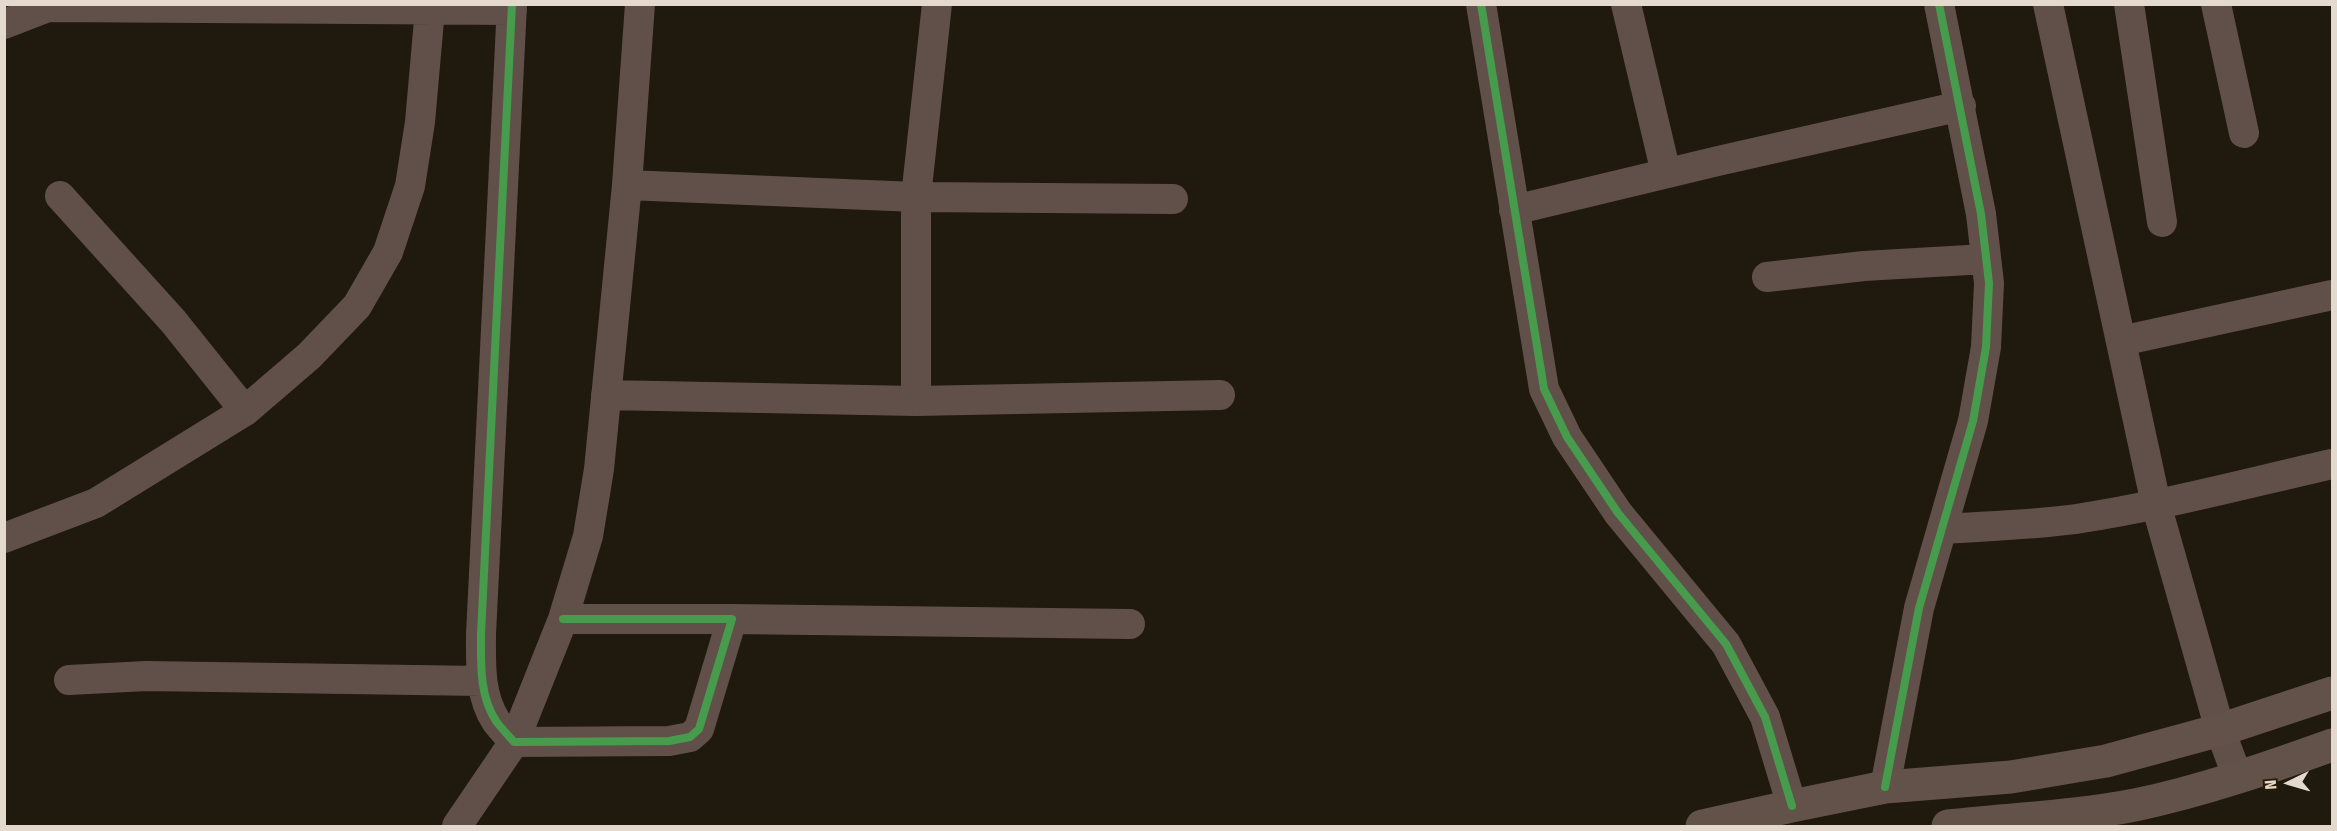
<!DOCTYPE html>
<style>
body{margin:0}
#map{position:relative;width:2337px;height:831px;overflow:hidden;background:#20190d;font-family:"Fira Sans Condensed",sans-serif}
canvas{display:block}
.frame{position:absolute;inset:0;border:6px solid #e3dacd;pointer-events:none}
.north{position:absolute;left:2259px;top:753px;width:60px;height:60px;-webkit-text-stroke:4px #281b05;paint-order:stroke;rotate:265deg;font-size:16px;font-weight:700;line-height:24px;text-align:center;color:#e3dacd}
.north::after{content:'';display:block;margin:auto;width:21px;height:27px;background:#e3dacd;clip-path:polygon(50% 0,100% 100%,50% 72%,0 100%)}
</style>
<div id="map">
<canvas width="2337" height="831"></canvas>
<div class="frame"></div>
<div class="north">N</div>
</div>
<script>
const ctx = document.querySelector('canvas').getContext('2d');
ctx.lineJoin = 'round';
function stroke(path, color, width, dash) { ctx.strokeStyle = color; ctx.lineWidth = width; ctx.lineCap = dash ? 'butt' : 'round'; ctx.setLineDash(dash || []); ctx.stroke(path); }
stroke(new Path2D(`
 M512,4L481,634C481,663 479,695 496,721C501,728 508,735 514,742L669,741L690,737L699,729L732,619H563
 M1481,4L1544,389L1567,437L1618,513L1726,644L1765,717L1792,806
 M1626,4L1666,173
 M2048,4L2156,504L2220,730L2238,778
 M2129,4L2162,222
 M2216,4L2244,133
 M4,24L48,7L512,10
 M627,185L916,197L937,4
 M60,196L173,321L245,411
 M1514,210L1718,161L1961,106
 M1767,277L1864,266L1986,259
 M2121,341L2332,295
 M606,395L916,401L1220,395
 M916,401V197L1173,199
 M1943,529C1987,526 2032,525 2076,519C2162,506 2248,483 2332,464
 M4,538L96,503L245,411L309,356L357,306L388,252L410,186L420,122L430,9
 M732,619L1130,624
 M69,680L146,676L482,681
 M1885,787L1919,608L1973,421L1986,347L1989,283L1981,214L1939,4
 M457,826L514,742L563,619L588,536L599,469L627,185L640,4`), '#605049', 30);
stroke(new Path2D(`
 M1702,826L1792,806L1885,787L2011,777L2106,761L2220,730L2332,693
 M1948,826C2011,819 2073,817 2135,805C2202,791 2268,768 2332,745`), '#635249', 33);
stroke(new Path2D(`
 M512,4L481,634C481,663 479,695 496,721C501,728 508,735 514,742L669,741L690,737L699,729L732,619H563
 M1481,4L1544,389L1567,437L1618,513L1726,644L1765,717L1792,806
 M1885,787L1919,608L1973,421L1986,347L1989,283L1981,214L1939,4`), '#469c4c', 8);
</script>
